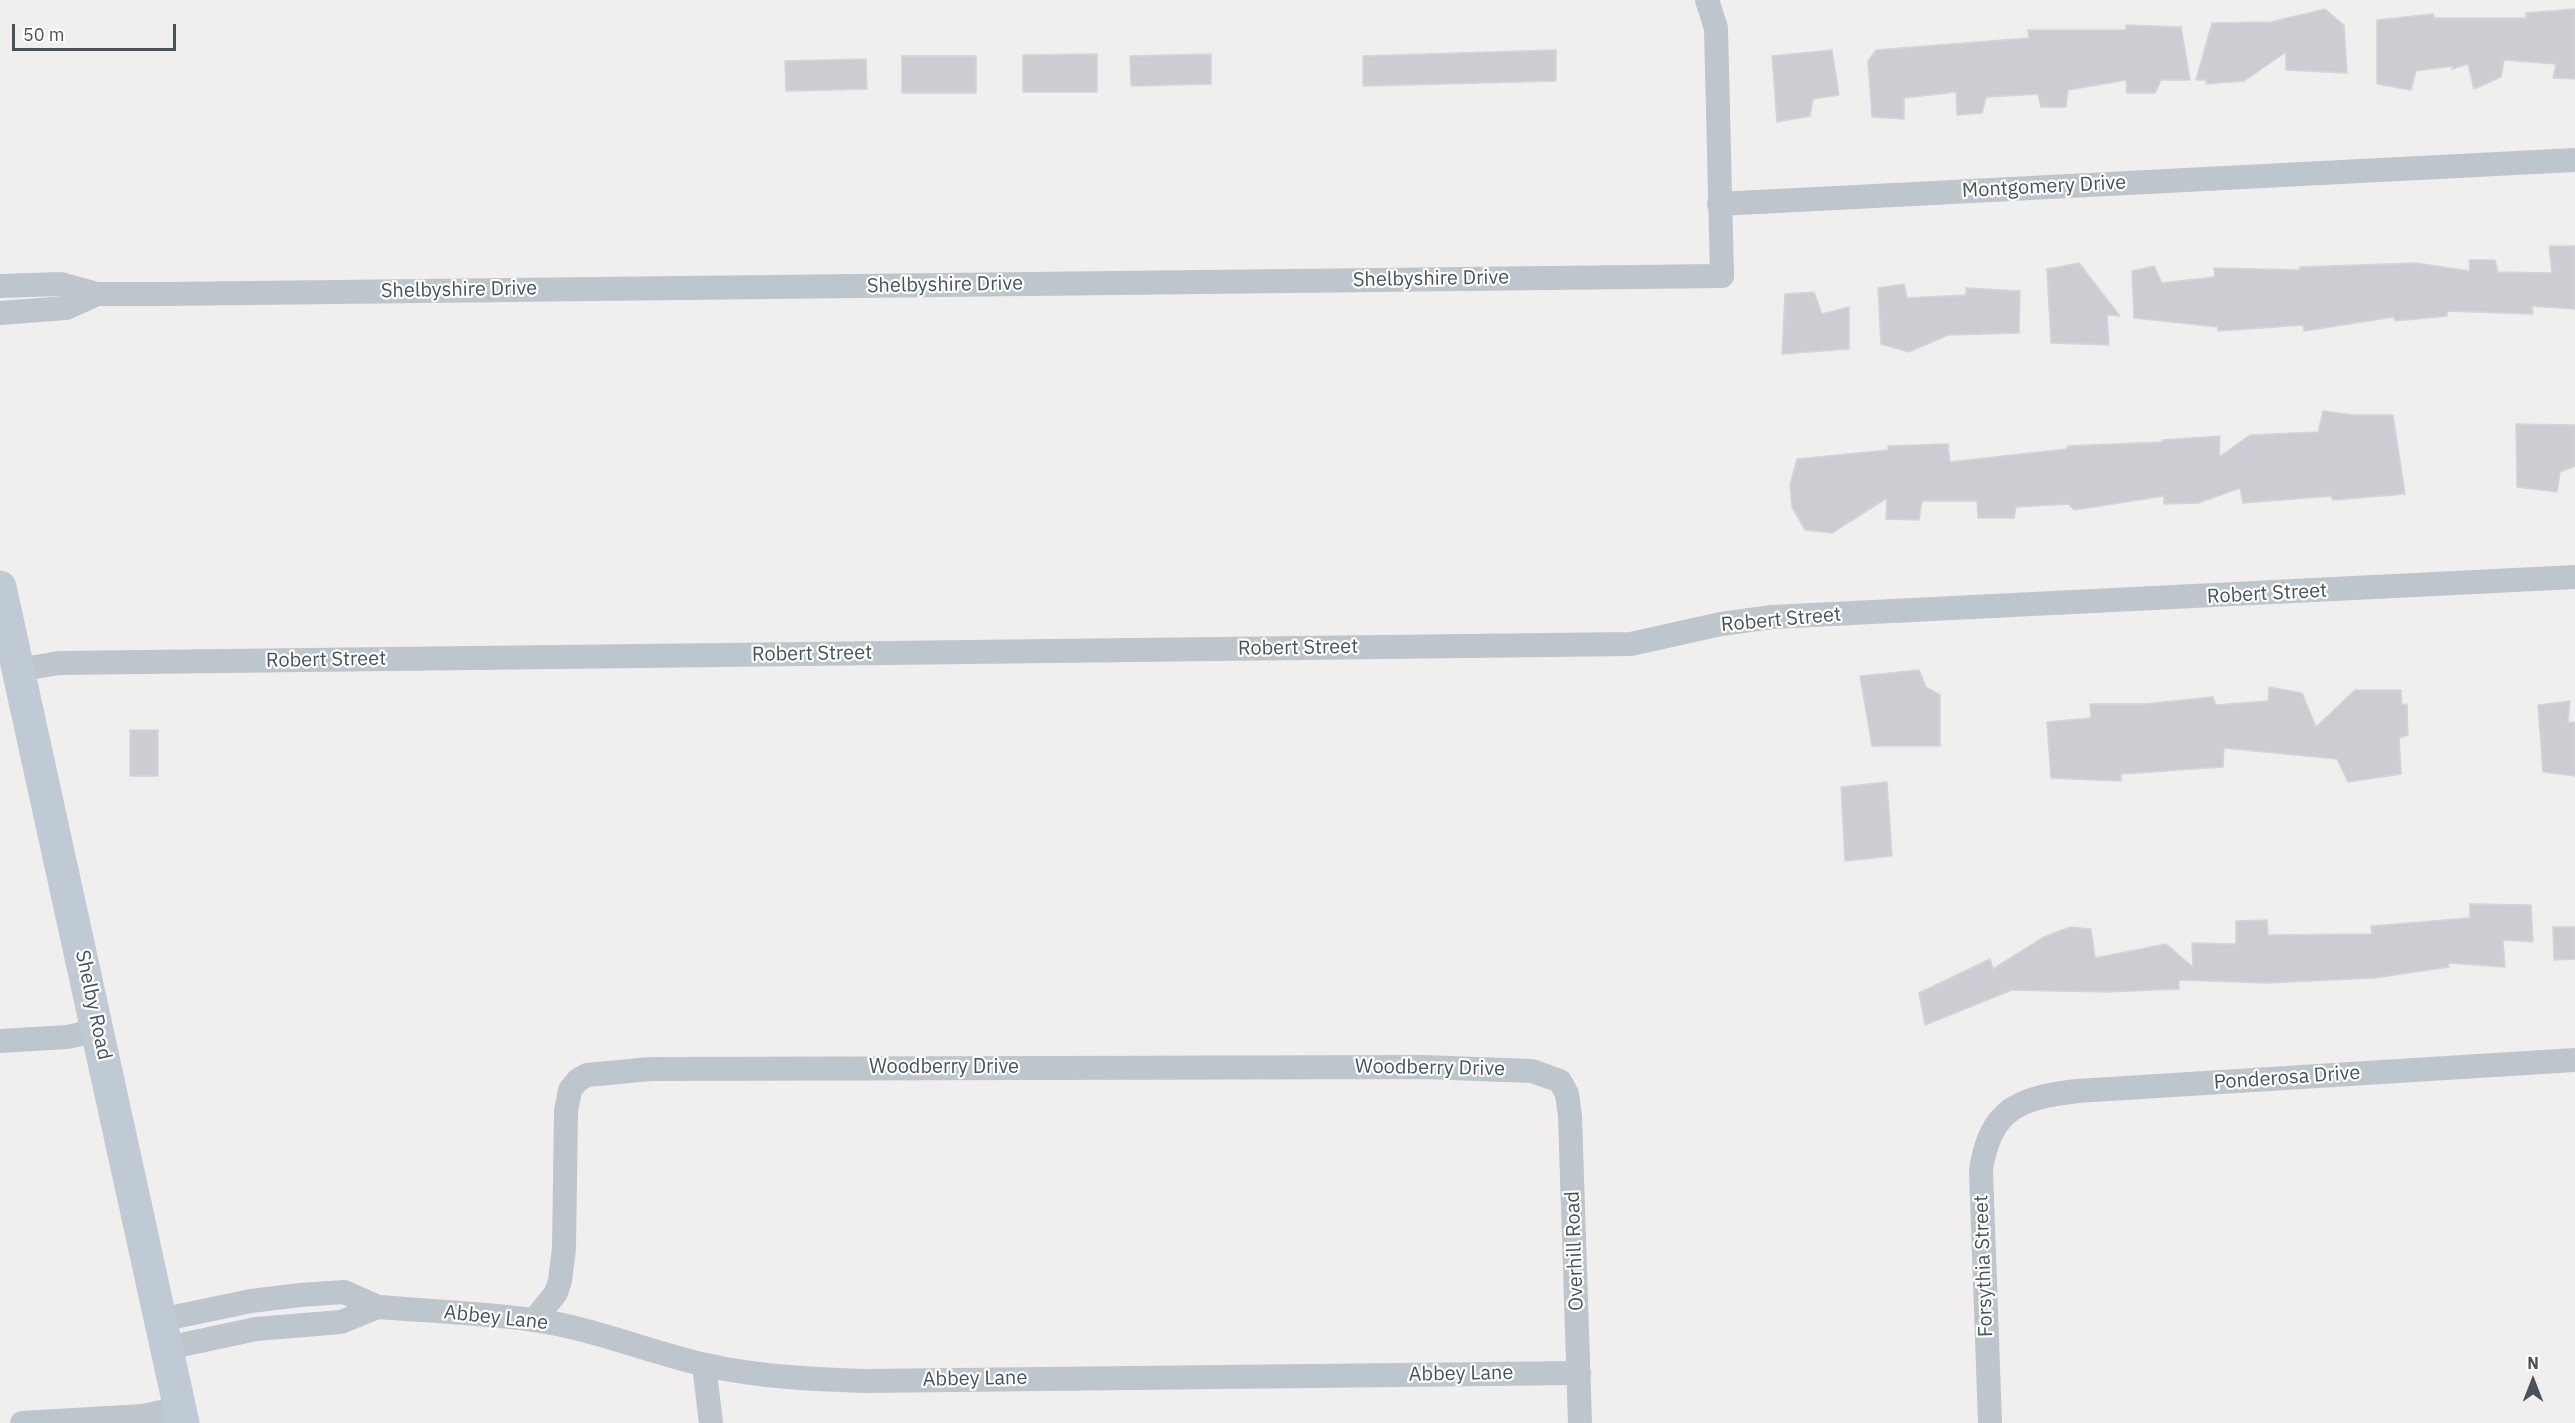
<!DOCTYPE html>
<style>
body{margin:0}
#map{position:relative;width:2575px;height:1423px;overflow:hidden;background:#f1eeee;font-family:"IBM Plex Sans",sans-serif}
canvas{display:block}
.north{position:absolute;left:2503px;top:1351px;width:60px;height:60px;-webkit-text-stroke:4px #fff;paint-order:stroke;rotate:0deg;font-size:16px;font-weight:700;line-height:24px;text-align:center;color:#47525a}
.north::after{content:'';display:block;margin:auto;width:21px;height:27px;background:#47525a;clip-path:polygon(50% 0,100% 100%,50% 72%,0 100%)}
.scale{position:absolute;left:12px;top:24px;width:164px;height:27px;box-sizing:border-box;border:3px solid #47525a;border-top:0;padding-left:8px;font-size:18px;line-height:21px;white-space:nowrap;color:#47525a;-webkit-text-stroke:4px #fff;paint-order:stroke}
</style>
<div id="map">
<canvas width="2575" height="1423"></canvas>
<div class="north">N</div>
<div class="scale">50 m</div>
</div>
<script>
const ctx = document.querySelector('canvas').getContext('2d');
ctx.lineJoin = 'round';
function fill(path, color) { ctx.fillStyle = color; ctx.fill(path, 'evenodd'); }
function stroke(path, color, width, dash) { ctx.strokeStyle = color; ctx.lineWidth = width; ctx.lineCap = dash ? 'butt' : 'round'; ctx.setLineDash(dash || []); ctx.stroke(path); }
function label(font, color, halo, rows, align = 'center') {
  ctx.font = font + ' "IBM Plex Sans",sans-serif'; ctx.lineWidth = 4.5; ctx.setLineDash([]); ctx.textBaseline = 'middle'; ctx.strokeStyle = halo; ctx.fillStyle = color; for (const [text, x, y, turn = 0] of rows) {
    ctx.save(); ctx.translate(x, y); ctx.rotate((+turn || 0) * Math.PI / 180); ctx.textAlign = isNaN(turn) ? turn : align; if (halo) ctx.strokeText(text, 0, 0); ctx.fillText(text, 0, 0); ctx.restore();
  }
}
const building = new Path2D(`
 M2325,9L2344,25L2347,73L2286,70V52L2244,81L2206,84V80H2196L2212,23L2271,22Z
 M2575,9V79L2553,78L2556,64L2504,60L2501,77L2474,89L2468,64L2452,69V66L2416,71L2411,90L2377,84V20L2433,14L2434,18H2526V13Z
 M2126,25L2181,27L2190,80H2161L2155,93H2127L2126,80L2068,90L2066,107H2041L2038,94L1986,97L1982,113L1957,115L1956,92L1904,98V119L1872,117L1868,61L1876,50L2029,38L2028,30H2126Z
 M1556,50V81L1363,86V56Z
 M1832,50L1839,95L1813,99L1810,116L1777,122L1772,56Z
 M1097,54V92H1023V55Z
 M1211,54V84L1131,86L1130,56Z
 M902,56H976V93H902Z
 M866,59L867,89L786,91L785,61Z
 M2549,246H2575V309L2532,306L2533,314L2447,311V316L2395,321L2394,317L2304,331L2303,325L2218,331V327L2134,318L2132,271L2154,266L2162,283L2215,277L2214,268L2300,270V267L2416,263L2470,271L2469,260H2495L2498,272L2552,273Z
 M2079,263L2120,316L2107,315L2109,345L2051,343L2047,269Z
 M1904,284L1907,298L1966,295V288L2020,291L2019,333L1948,335L1909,352L1881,344L1878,288Z
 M1814,292L1822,314L1849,307V349L1782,354L1785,294Z
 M2323,411L2354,415H2393L2405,494L2333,500L2331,496L2243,503L2240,488L2198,503L2164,504V496L2074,510L2069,504L2016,507L2014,518H1978L1977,501H1922L1919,520L1886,519L1887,498L1832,533L1805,530L1792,507L1790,485L1797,459L1888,450V446L1948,444L1950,462L2066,449L2068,446L2162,442V440L2220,436L2219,457L2250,435L2318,432Z
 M2516,424L2575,425V466L2560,472L2557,492L2517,487Z
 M1919,670L1926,687L1940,695V746H1872L1860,676Z
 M2269,687L2302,693L2316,727L2355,690H2401L2402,705L2407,704L2408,735L2399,738L2401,774L2348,782L2337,759L2224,748L2223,767L2121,774V781L2051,778L2047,722L2091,718L2090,704H2144L2213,697L2216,705L2268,701Z
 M2570,701L2568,723L2575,722V776L2543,772L2538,705Z
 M130,730H158V776H130Z
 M1887,782L1892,856L1845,861L1841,787Z
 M2470,904L2531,905L2533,942L2503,940L2505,967L2448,963L2449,967L2374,978L2266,983L2179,980V989L2106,992L2012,990L1925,1025L1919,993L1990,959L1993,969L2044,937L2070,927L2091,929L2095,958L2166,944L2193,967L2192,943L2236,944V921L2267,920L2268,935L2372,934L2371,926L2470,918Z
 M2553,927H2575V959L2554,960Z`);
fill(building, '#cbcdd2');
stroke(building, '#d2d5d9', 1.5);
stroke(new Path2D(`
 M1719,204L2575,160
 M0,286L61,284L97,294H163L1722,276L1716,28L1707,0
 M0,313L66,308L97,294
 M18,670L59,663L1631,644L1721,624L1772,617L2575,577
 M0,1041L67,1037L99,1030
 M378,1307C430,1311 482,1313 534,1320C593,1328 648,1352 706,1365C759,1377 811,1379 865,1381L1579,1373
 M160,1320L251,1301L300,1295L344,1292L378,1307L341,1322L256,1329L167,1348
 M534,1320L556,1293L560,1281L564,1248L566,1111L570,1090L578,1080L587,1075L650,1069L1423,1067L1532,1071L1560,1081L1567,1094L1570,1116L1580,1423
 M704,1365L711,1423
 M22,1423L143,1416L180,1408
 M1990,1423L1981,1170C1990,1108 2020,1098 2077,1091L2575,1060`), '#bdc6cc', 24);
stroke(new Path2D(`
 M0,587L183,1423`), '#c0cad4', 33);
label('20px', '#47525a', '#fff', [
 ["Montgomery Drive",2044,187,-3],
 ["Shelbyshire Drive",1431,279,-1],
 ["Shelbyshire Drive",945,285,-1],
 ["Shelbyshire Drive",459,290,-1],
 ["Robert Street",2267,594,-3],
 ["Robert Street",1781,620,-5],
 ["Robert Street",1298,648,-1],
 ["Robert Street",812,654,-1],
 ["Robert Street",326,660,-1],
 ["Shelby Road",93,1005,78],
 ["Woodberry Drive",944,1067],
 ["Woodberry Drive",1430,1068,1],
 ["Ponderosa Drive",2287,1078,-4],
 ["Overhill Road",1575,1251,-92],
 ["Forsythia Street",1984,1266,-92],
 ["Abbey Lane",496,1318,6],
 ["Abbey Lane",1461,1374,-1],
 ["Abbey Lane",975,1379,-1]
]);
</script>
